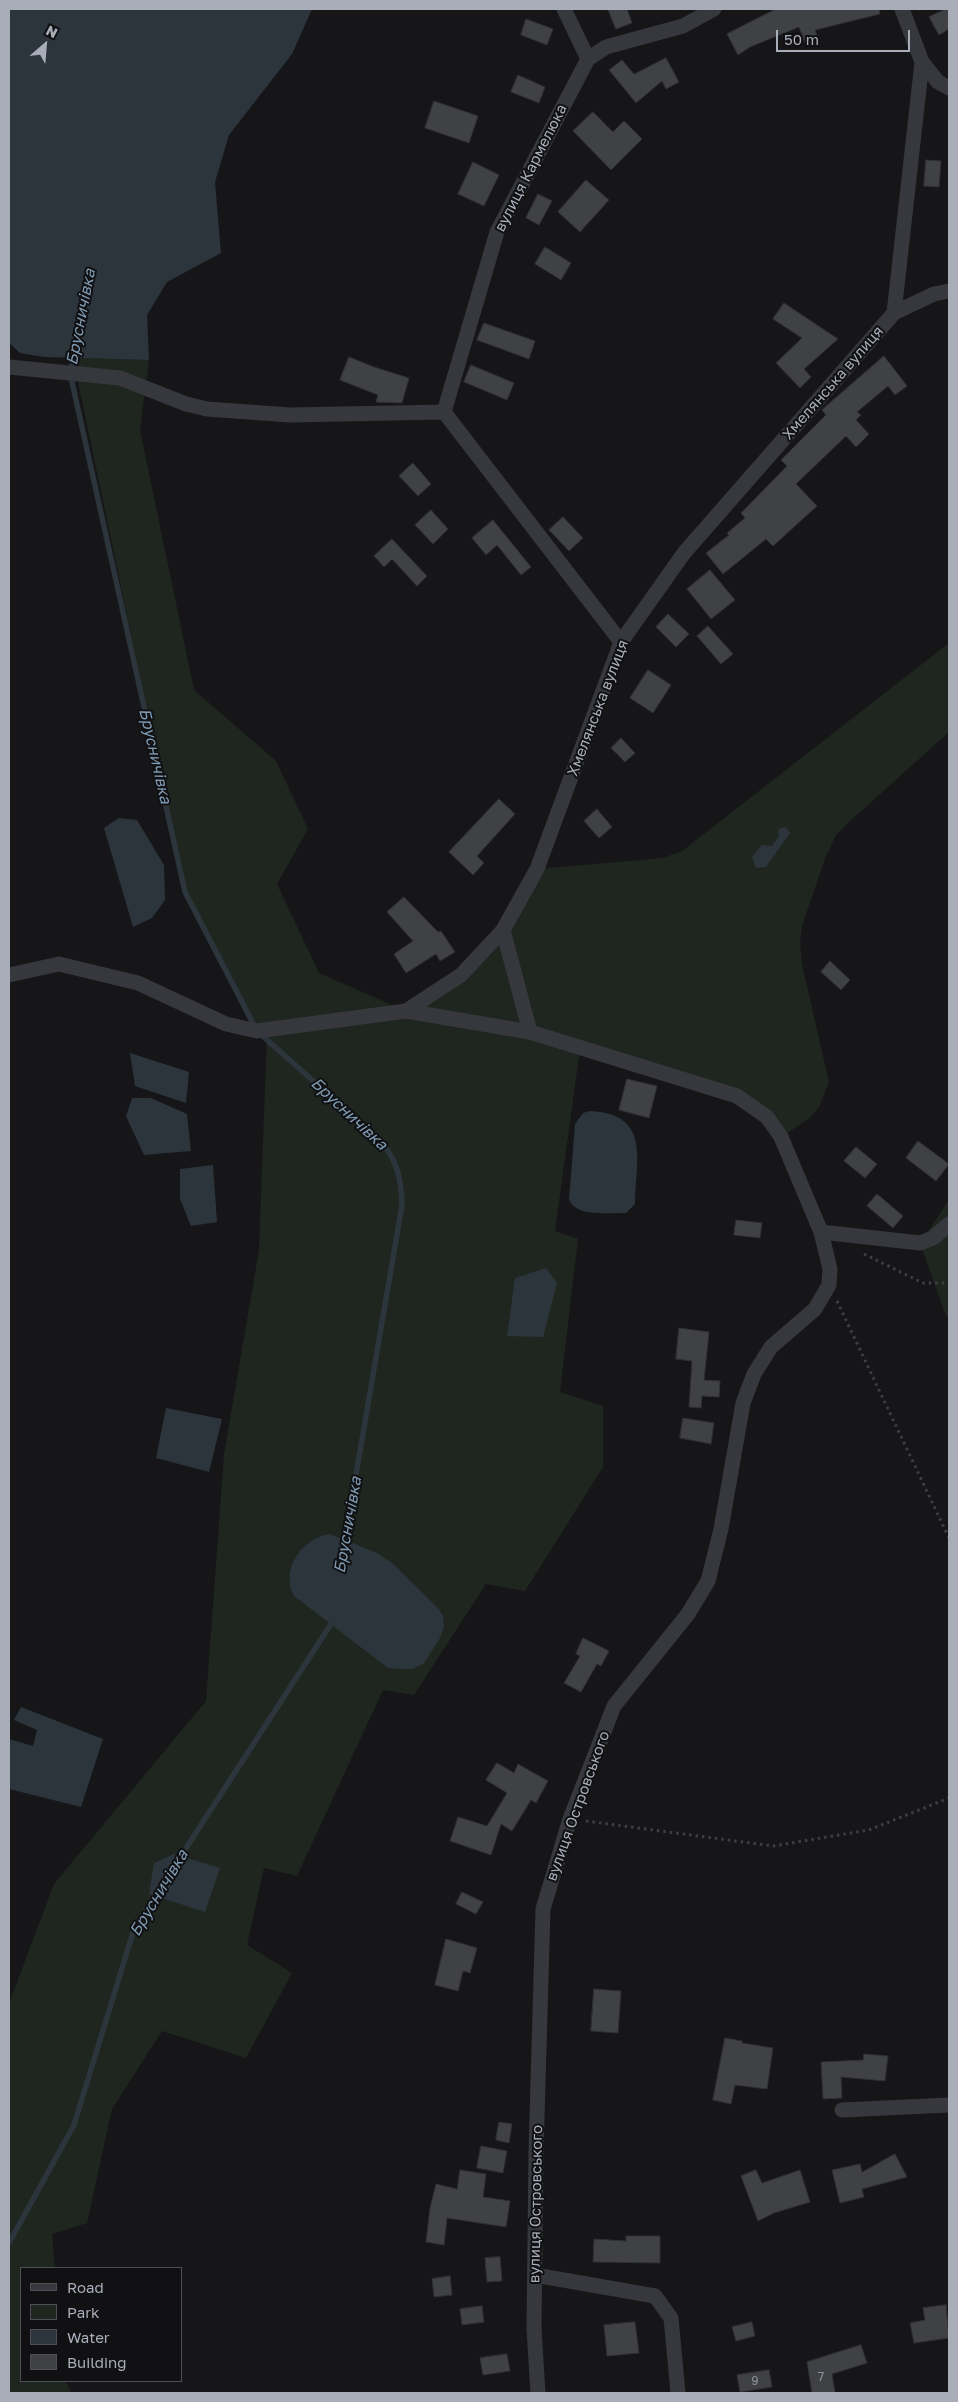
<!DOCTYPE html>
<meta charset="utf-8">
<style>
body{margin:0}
#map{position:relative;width:958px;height:2402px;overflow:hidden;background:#161618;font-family:"Golos Text",sans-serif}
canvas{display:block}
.frame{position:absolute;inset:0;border:10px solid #a8adb8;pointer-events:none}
.legend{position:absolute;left:20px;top:2267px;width:162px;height:115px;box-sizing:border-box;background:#111113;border:1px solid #4d4f55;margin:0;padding:6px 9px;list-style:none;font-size:15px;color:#a8adb8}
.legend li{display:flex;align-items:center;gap:10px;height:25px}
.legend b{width:25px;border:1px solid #4d4f55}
.north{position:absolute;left:20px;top:20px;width:50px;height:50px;-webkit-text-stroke:4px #111113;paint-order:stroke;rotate:27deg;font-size:14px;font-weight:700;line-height:20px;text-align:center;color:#a8adb8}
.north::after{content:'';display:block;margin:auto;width:18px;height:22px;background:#a8adb8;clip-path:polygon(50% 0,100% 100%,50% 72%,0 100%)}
.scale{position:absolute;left:776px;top:30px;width:134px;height:22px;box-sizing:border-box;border:2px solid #a8adb8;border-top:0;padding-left:6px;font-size:15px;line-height:18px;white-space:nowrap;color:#a8adb8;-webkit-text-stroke:4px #111113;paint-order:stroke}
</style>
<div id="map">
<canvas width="958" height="2402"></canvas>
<div class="frame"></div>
<ul class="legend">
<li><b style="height:6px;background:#37383d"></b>Road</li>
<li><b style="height:14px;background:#1e261f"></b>Park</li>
<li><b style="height:14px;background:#2c353c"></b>Water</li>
<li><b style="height:14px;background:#404145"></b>Building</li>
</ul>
<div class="north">N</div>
<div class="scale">50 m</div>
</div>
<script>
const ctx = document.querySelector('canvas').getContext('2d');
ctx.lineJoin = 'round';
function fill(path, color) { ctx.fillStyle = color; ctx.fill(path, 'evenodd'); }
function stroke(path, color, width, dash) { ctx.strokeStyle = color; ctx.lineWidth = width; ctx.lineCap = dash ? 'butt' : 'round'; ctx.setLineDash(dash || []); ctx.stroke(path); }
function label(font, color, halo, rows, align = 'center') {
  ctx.font = font + ' "Golos Text",sans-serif'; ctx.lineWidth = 4; ctx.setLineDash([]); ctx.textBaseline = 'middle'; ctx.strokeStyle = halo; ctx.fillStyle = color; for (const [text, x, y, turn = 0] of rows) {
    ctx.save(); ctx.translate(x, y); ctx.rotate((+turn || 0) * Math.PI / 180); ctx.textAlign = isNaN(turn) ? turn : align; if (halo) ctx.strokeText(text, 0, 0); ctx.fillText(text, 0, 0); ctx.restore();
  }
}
fill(new Path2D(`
 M73,358L149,360L140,430L194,690L276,761L308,829L277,884L319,973L406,1011L492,943L537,869L663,858L682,851L949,643V732L848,823L836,835L826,856L802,926L800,942L802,964L829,1082L819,1107L810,1118L781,1137L752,1105L580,1049L555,1231L578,1239L560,1392L603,1406V1467L525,1591L486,1584L414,1695L383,1690L297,1876L264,1868L247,1945L292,1973L246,2058L162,2031L112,2109L87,2223L52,2234L55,2268H21V2381H66L71,2393H9V2003L54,1884L206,1701L224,1454L259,1250L267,1034L257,1031L185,892Z
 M949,1200V1317L946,1316L920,1243Z`), '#1e261f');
fill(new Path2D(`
 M9,9H312L292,54L229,135L215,182L221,253L167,282L147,315L149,360L43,357L20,353L9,343Z
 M119,818L137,820L164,865L165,900L152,918L133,927L104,828Z
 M786,827L790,833L766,867L756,868L752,857L762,845L772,846L779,836L778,829Z
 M130,1053L189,1072L186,1103L135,1086Z
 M132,1098H151L187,1114L191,1151L144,1155L126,1116Z
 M590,1111C651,1114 636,1159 635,1204L626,1213C609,1212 576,1218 569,1199L575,1124L583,1113Z
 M213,1165L217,1222L191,1226L180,1199V1169Z
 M546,1268L557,1283L543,1337L507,1336L515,1278Z
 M166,1408L222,1419L209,1472L156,1458Z
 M330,1534L377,1553L392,1563L438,1608L443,1616L444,1627L439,1640L424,1663L413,1669H401L388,1668L294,1596C280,1569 302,1538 330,1534Z
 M21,1707L103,1739L81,1807L9,1789V1739L33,1746L37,1730L14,1720Z
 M174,1854L220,1868L205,1912L149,1894L154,1863Z`), '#2c353c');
stroke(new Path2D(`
 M75,351L70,373L185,892L257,1031L383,1143C398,1165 401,1178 402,1205L344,1545
 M177,1862L331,1624L332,1619
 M9,2243L74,2125L134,1929L159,1890`), '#2c353c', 5.5);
const building = new Path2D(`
 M608,9H627L632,23L616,29Z
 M776,9H879L880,14L815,30L818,38L805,43L799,27L750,47L738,55L727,34Z
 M946,9H949V29L939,35L929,17Z
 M526,19L553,29L547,45L521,35Z
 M666,58L679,82L666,89L662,81L636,103L609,70L622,60L634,74Z
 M518,75L545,87L539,103L511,92Z
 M434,101L478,116L469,143L425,128Z
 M593,112L613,132L624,121L642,139L611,170L573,131Z
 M926,160L941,161L939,187L924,186Z
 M473,162L499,175L484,206L458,194Z
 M586,180L609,200L580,232L558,212Z
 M538,194L552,201L539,225L526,218Z
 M545,247L571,263L561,280L535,264Z
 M784,303L838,339L804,369L811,377L800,388L776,363L802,338L773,319Z
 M484,323L535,341L529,359L477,340Z
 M884,356L907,386L895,395L888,386L857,412L861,415L856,420L869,434L856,447L846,436L796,484L817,506L773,546L766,539L723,574L706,553L729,535L727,533L745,518L741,513L787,466L781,460L826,415L822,410Z
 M349,357L374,367L409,378L402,403L376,402L378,395L340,380Z
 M471,365L514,383L507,400L464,382Z
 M413,463L431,484L418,496L399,476Z
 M431,510L448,529L433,544L415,525Z
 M563,517L583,538L569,551L549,530Z
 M493,520L531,567L521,575L497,545L486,555L472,538Z
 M392,539L427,576L417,586L392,559L384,567L374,556Z
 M710,570L735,600L711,619L687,589Z
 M668,614L689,634L676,647L656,627Z
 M708,626L733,654L721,664L697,636Z
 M648,670L671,685L653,713L630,698Z
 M621,738L635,753L625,762L611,748Z
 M499,799L515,814L477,856L484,863L473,875L449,852Z
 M597,809L612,827L599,838L584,821Z
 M404,897L438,932L441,931L455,952L440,961L436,954L406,973L394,954L413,941L387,912Z
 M830,961L850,980L841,990L821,972Z
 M627,1079L657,1086L649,1118L619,1110Z
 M918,1141L949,1164L936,1181L906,1158Z
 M856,1147L877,1164L865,1178L844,1161Z
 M877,1194L903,1216L893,1228L867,1206Z
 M736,1220L762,1223L760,1238L734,1235Z
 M679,1328L709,1332L704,1380L720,1381L719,1397L702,1396L701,1408L689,1407L692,1361L676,1359Z
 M683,1418L714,1423L711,1444L680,1438Z
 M583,1638L609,1651L601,1666L597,1664L581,1692L564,1683L580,1656L576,1654Z
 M497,1763L514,1773L518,1764L548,1781L536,1803L531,1800L512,1831L501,1824L491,1855L450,1841L458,1817L487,1826L507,1793L486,1780Z
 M462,1892L483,1902L476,1914L456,1904Z
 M446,1939L477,1948L470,1973L463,1971L458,1991L435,1985Z
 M594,1989L621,1991L618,2033L591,2031Z
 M725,2038L742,2041V2043L773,2048L767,2089L735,2085L731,2104L713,2100Z
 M864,2054L888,2056L885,2081L841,2077L842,2098L823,2099L821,2062L863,2060Z
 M499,2122L512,2124L509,2143L496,2140Z
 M481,2146L507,2151L503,2173L477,2168Z
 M895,2154L907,2177L862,2189L864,2197L840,2203L832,2170L860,2164L862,2172Z
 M460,2170L486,2174L483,2197L510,2201L506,2227L447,2218L444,2245L426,2242L430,2208L436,2184L457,2189Z
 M756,2170L762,2183L800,2170L810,2202L774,2213L758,2221L741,2176Z
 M626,2236H660V2263L593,2262L594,2239L626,2241Z
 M500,2257L502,2281L487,2282L485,2258Z
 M450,2276L452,2295L434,2297L432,2279Z
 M946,2305L949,2338L914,2343L910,2323L925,2320L923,2308Z
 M482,2306L484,2322L462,2325L460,2309Z
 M635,2322L639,2353L607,2356L604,2325Z
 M752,2322L755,2336L736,2341L732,2327Z
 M861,2345L867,2363L832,2374L835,2393H812L807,2362Z
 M507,2354L510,2371L483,2375L480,2358Z
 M769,2370L772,2387L740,2392L737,2375Z`);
fill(building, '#404145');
stroke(building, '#303034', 1);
stroke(new Path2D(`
 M864,1254L923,1283H949
 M837,1301L949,1538
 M586,1821L773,1846L869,1830L949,1798`), '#3d3f44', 3, [2.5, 4]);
stroke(new Path2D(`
 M564,9L588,59
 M922,62L938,82L949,88
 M894,313L922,62L902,9
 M9,367L120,378L186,404L207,409L290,415L444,412L621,642
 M444,412L497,232L588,59L606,47L683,26L714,9
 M9,975L59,964L138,983L226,1024L257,1031L406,1011L461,975L503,930
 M406,1011L530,1032L737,1096L767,1117L781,1137L821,1232L830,1269L829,1285L815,1309L771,1347L754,1374L743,1403L721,1529L708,1581L688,1614L614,1706L570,1819L543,1909L536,2152L534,2328L538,2393
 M530,1032L503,930L537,869L621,642L684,553L894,313L934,294L949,291
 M821,1232L920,1243L933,1238L949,1224
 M842,2110L949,2105
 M535,2275L655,2296L671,2318L678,2393`), '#37383d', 15);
label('12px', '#8e929b', null, [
 ["7",821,2377],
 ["9",755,2381]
]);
label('15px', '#a8adb8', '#111113', [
 ["вулиця Кармелюка",531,168,-63],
 ["Хмелянська вулиця",833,383,-49],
 ["Хмелянська вулиця",598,708,-69],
 ["вулиця Островського",578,1806,-70],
 ["вулиця Островського",536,2204,-89]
]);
label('italic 16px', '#7f9bb3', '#111113', [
 ["Брусничівка",81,317,-79],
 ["Брусничівка",155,756,77],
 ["Брусничівка",349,1114,43],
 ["Брусничівка",348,1525,-80],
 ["Брусничівка",159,1893,-59]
]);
</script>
